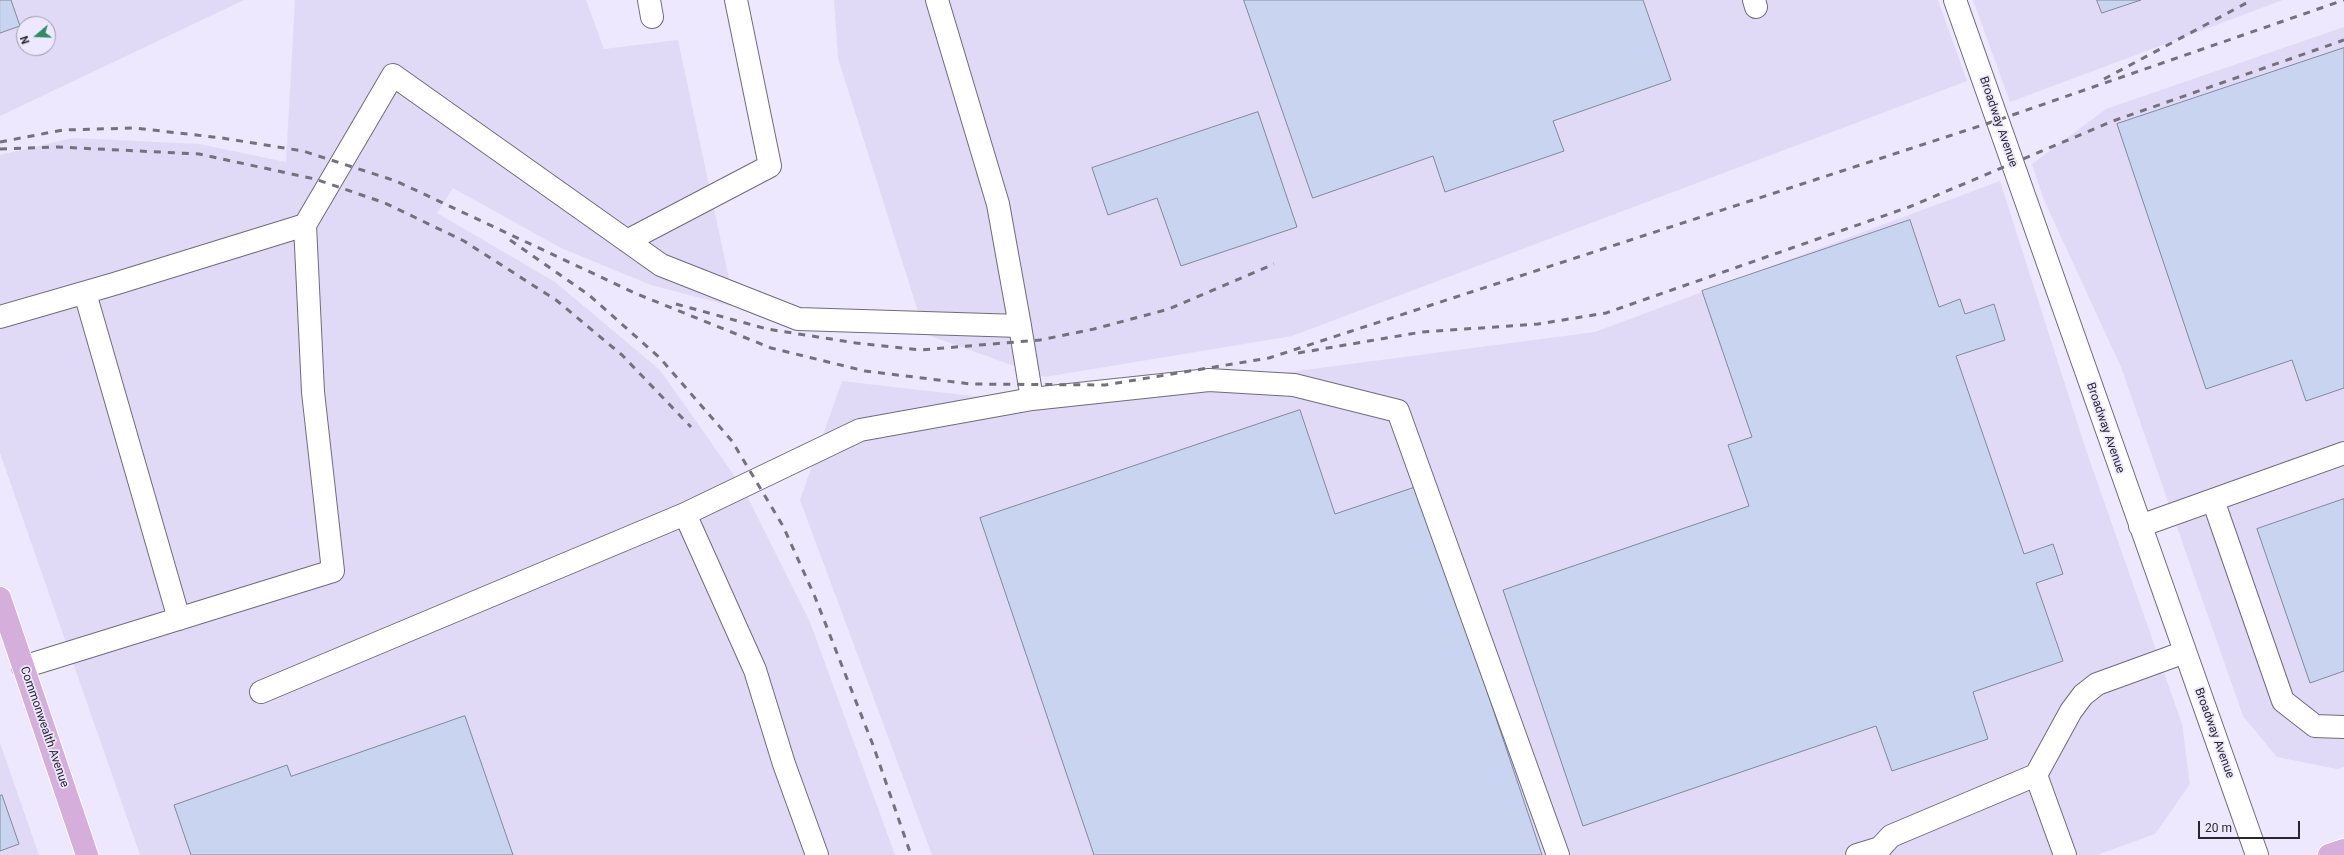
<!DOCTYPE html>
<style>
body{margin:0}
#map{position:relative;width:2344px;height:855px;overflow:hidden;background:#ede8fd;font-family:Roboto,sans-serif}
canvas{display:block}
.north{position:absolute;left:16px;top:16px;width:40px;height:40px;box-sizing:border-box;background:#ede8fd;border:1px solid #9e9bab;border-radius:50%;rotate:251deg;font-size:11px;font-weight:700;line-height:16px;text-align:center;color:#28272f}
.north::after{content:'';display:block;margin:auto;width:14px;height:18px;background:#2f8b62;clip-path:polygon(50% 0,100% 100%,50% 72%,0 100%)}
.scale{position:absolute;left:2198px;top:821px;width:102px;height:18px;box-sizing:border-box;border:2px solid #28272f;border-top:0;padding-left:5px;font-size:12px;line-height:14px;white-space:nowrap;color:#28272f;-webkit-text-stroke:3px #ede8fd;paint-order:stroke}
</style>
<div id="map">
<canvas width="2344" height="855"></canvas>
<div class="north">N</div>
<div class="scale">20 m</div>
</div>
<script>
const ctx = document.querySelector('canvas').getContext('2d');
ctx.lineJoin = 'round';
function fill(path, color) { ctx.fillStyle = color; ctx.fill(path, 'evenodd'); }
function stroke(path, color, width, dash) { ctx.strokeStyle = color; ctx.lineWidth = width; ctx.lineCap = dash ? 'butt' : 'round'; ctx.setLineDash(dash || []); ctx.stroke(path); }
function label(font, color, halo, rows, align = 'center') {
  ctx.font = font + ' Roboto,sans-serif'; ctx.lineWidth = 3.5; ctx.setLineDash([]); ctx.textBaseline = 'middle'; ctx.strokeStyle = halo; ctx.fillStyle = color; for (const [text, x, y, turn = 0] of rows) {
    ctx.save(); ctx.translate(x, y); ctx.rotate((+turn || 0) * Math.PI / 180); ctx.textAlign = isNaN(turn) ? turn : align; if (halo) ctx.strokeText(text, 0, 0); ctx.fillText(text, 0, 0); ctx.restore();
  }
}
fill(new Path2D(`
 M0,0H244L0,116ZM24,24H48V48H24Z
 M295,0H586L604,49L678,40L735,307L651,285L561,248L453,188L437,213L555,282L660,370L743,488L810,622L895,855H140L0,453V155L73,138L199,144L286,162Z
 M834,0H1938L1967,81L1292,336L1045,377L925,334L838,58Z
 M1973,0H2283L2010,102Z
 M2344,27V767L2337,769L2277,757L2243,716L2121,367L2044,200L2032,164L2106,109Z
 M2000,181L2086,450L2182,724L2190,784L2155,834L2097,855H932L800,500L842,381L972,396L1113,395L1595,332Z
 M0,743L39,855H0Z`), '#e0daf6');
const building = new Path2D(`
 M0,0H11L20,26L0,33Z
 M1244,0H1643L1671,80L1553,121L1564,151L1445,192L1433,156L1313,198Z
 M2097,0H2141L2102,13Z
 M2344,48V388L2306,401L2292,360L2206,389L2117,124Z
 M1258,112L1297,227L1181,266L1157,198L1108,215L1092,168Z
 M1910,220L1939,307L1960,299L1965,314L1994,304L2005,340L1956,356L2024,554L2053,544L2063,574L2036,583L2063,661L1973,692L1988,739L1892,771L1876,726L1583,826L1503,590L1749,506L1728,445L1752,437L1702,291Z
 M1300,410L1335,514L1418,486L1542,855H1094L980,518Z
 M2344,499V671L2310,683L2257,529Z
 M465,716L513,855H191L174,805L287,765L291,776Z
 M2,795L19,844L0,851V796Z`);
fill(building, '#c8d4f0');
stroke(building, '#82899b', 1);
const minor = new Path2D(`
 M649,0L652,17
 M1754,0L1756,7
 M1955,0L2257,855
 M627,241L770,166L736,0
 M85,293L179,619
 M0,317L114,284L305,225
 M1020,326L1032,399
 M2213,500L2283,701L2315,726L2344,727
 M685,514L860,430L1032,399L1209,380L1294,385L1398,411L1558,855
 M2140,526L2344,453
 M23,667L333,571L313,392L305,225L393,75L661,265L798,319L1020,326L998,204L937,0
 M261,692L685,514L755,670L784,764L817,855
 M2036,775L2065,855
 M1857,855L1880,848
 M1878,855L1880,848L1891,836L2036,775L2071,711L2083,695L2097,684L2185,652`);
const major = new Path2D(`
 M0,598L87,855
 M2329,855L2344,850`);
stroke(minor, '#6f6b7d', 24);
stroke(major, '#fff', 24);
stroke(minor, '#fff', 22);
stroke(major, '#d6aedc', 22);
stroke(new Path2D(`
 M2104,79L2252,0
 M0,142L63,130L135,128L222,138L303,151L396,181L637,294L771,348L865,371L971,384L1105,385L1269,358L1998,120L2344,0
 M0,149L58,147L199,154L315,179L385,203L464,241L556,300L622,355L691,427
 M510,240L589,295L660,358L732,441L783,526L815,597L873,745L911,855
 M676,304L767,329L856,343L920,350L1040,340L1094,329L1169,309L1274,264
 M1298,353L1422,332L1538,324L1606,313L1909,207L2113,121L2344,40`), '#73717d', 3, [7, 7]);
label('12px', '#28272f', '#ede8fd', [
 ["Broadway Avenue",1998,122,71],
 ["Broadway Avenue",2105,428,71],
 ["Commonwealth Avenue",44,727,71],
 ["Broadway Avenue",2214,733,70]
]);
</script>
